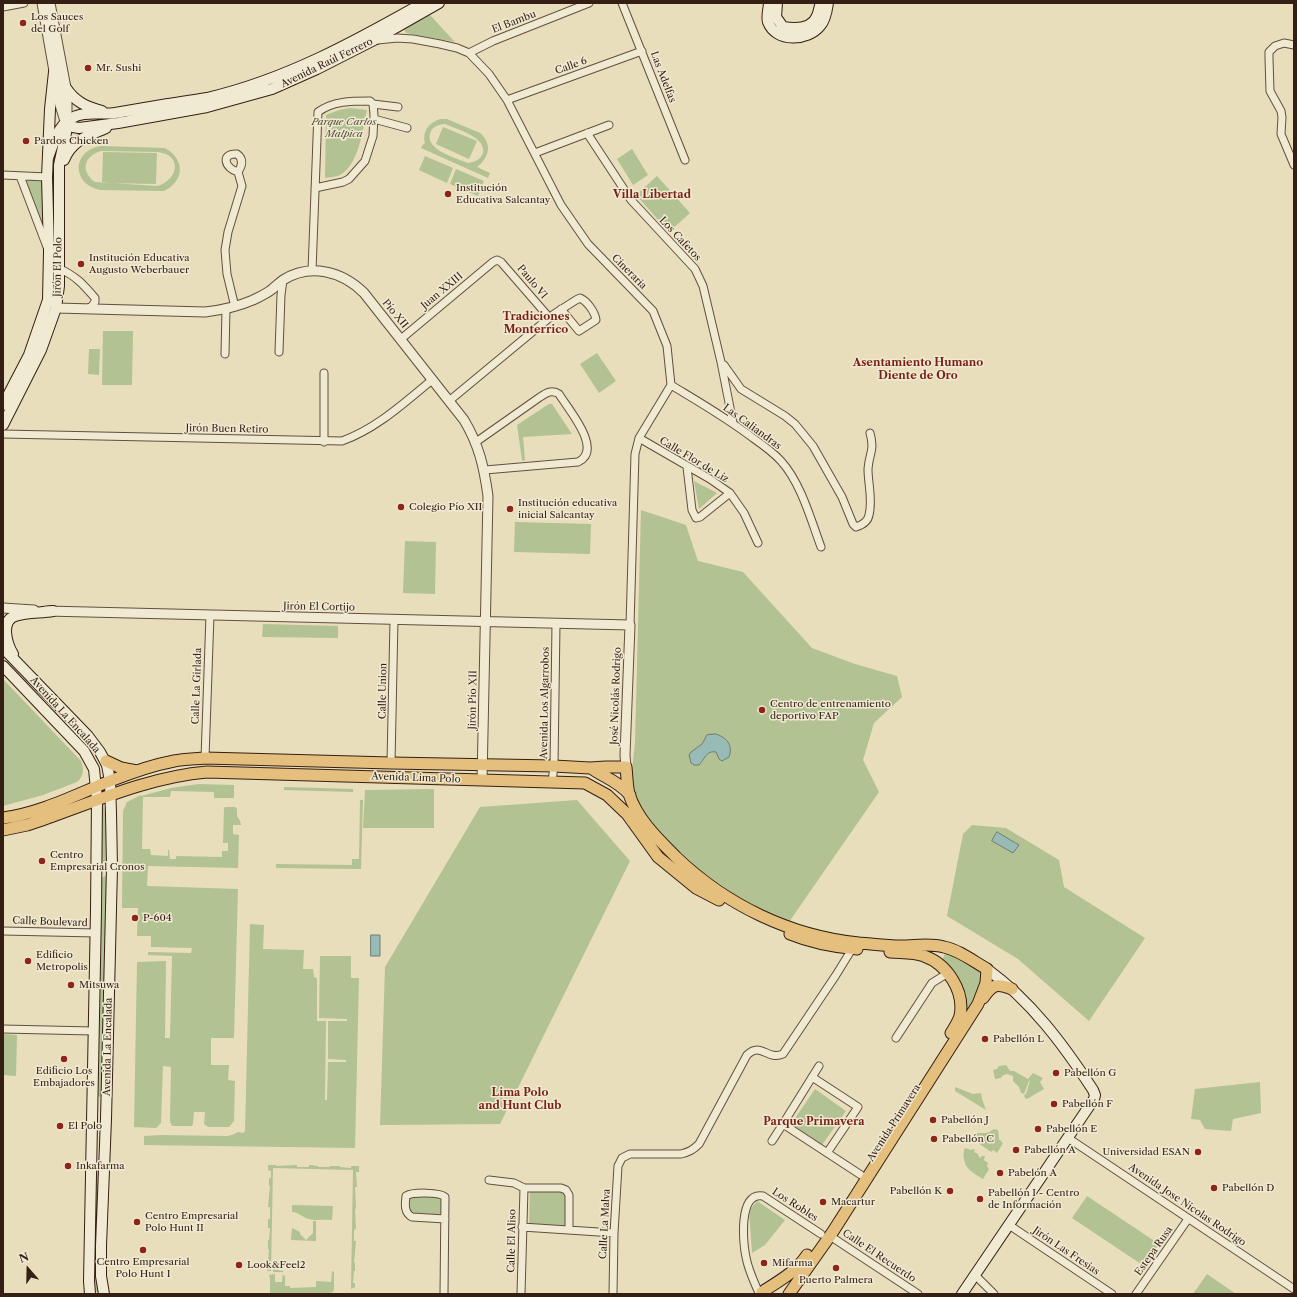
<!DOCTYPE html>
<meta charset="utf-8">
<style>
body{margin:0}
#map{position:relative;width:1297px;height:1297px;overflow:hidden;background:#e8debb;font-family:"Libre Caslon Text",serif}
canvas{display:block}
.frame{position:absolute;inset:0;border:4px solid #351f14;pointer-events:none}
.north{position:absolute;left:8px;top:1249px;width:40px;height:40px;-webkit-text-stroke:3px #f0ead3;paint-order:stroke;rotate:340deg;font-size:11px;font-weight:700;line-height:16px;text-align:center;color:#351f14}
.north::after{content:'';display:block;margin:auto;width:14px;height:18px;background:#351f14;clip-path:polygon(50% 0,100% 100%,50% 72%,0 100%)}
</style>
<div id="map">
<canvas width="1297" height="1297"></canvas>
<div class="frame"></div>
<div class="north">N</div>
</div>
<script>
const ctx = document.querySelector('canvas').getContext('2d');
ctx.lineJoin = 'round';
function fill(path, color) { ctx.fillStyle = color; ctx.fill(path, 'evenodd'); }
function stroke(path, color, width, dash) { ctx.strokeStyle = color; ctx.lineWidth = width; ctx.lineCap = dash ? 'butt' : 'round'; ctx.setLineDash(dash || []); ctx.stroke(path); }
function label(font, color, halo, rows, align = 'center') {
  ctx.font = font + ' "Libre Caslon Text",serif'; ctx.lineWidth = 3; ctx.setLineDash([]); ctx.textBaseline = 'middle'; ctx.strokeStyle = halo; ctx.fillStyle = color; for (const [text, x, y, turn = 0] of rows) {
    ctx.save(); ctx.translate(x, y); ctx.rotate((+turn || 0) * Math.PI / 180); ctx.textAlign = isNaN(turn) ? turn : align; if (halo) ctx.strokeText(text, 0, 0); ctx.fillText(text, 0, 0); ctx.restore();
  }
}
fill(new Path2D(`
 M430,15L455,42L406,33L404,29Z
 M350,108L367,110C363,128 359,165 340,175C336,177 329,177 325,178L326,115L339,110Z
 M440,119H447L480,133C493,144 489,158 477,167L490,173L488,178L421,148L424,143L425,144C422,132 428,123 440,119ZM445,124C456,129 487,137 483,153C480,160 475,162 468,163C456,158 422,149 431,131C434,126 440,124 445,124Z
 M443,127L477,141L469,159L436,144Z
 M101,146L165,148C185,159 185,181 164,191L100,190C71,184 72,150 101,146ZM101,151L158,152C161,153 165,153 168,155C183,165 171,183 157,186L95,182C80,171 84,156 101,151Z
 M632,149L648,175L633,185L617,159Z
 M103,152L157,153L156,184L102,183Z
 M425,156L453,168L447,183L419,170Z
 M456,169L484,181L478,196L450,184Z
 M657,176L690,213L669,232L636,195Z
 M24,179L42,180V227Z
 M103,331H133L132,385H102Z
 M89,349H100L99,375L88,374Z
 M597,353L616,381L599,393L580,364Z
 M549,404H552L572,434L523,437L525,460L523,461L522,460L517,425Z
 M694,481L717,493L699,509Z
 M641,510L686,525L698,561L743,572L812,648L855,664L897,676L902,697L874,723L863,760L879,792L789,922L743,901L700,870L677,849L659,837L648,823L635,795L632,771L635,742Z
 M515,522L591,524L590,554L514,552Z
 M405,541L436,542L435,594L403,593Z
 M263,624L338,626V638L262,637Z
 M3,679L81,761C84,769 84,776 77,782L43,795L3,806Z
 M199,784L234,785V798H214V792L171,791L170,797H143L142,849H150L151,855L168,856V850H169L170,859H176V856L222,857V851H228V843H223L224,808L225,807H235L237,809V816L240,821L241,825H233V834L239,835L238,868L148,866L147,886L238,889L234,1038H211V1065H229L228,1080L235,1081L234,1121L229,1127H208L204,1124L205,1112H194L193,1124L192,1126H172L170,1121L171,1067L163,1066L161,1123L156,1128L134,1127L137,962L166,961L165,1038H170L172,956L148,955V952L191,953L192,948L151,947V936H137L138,908H122L123,811L127,802L141,795V796L171,788Z
 M284,787L353,789V792L285,790H284Z
 M434,789V828H363L365,790Z
 M360,800H363L361,869L276,868V864L352,865V859H359Z
 M577,800L630,861L500,1124L380,1125L385,967L480,807Z
 M103,803C106,812 105,820 106,829C107,841 109,850 107,862L105,863L101,860L102,804Z
 M972,825L1006,828L1059,860L1064,887L1145,938L1089,1021L1018,959L947,916L963,834Z
 M105,876L108,877L103,1095L99,1097L97,1096L101,878Z
 M250,924L264,925L263,949L304,950L303,969H313L314,977L317,978V1021H326L325,1100H327L328,1062H346V1060L328,1059V1021H347V1019L319,1018L320,956H351V978H359L355,1148L144,1145V1136L161,1135L227,1136L232,1135L238,1132L243,1133L245,1131Z
 M950,953L981,971L984,980L963,1018L942,960L945,954Z
 M3,1034L17,1035L16,1076L3,1075Z
 M1006,1065L1010,1071H1014L1028,1079L1033,1073L1043,1078L1040,1082L1044,1089L1027,1099L1025,1098L1024,1095L1026,1094L1030,1081H1029L1024,1094L1021,1093L1019,1087L1013,1081V1076L1007,1074L1002,1076L1001,1078L995,1079L993,1070L997,1069L999,1066Z
 M1260,1082L1261,1113L1233,1119L1231,1131L1205,1129L1200,1120L1191,1119L1195,1089Z
 M955,1087L973,1094L981,1093L982,1099L986,1110L955,1091Z
 M815,1089L846,1111L822,1145L791,1124Z
 M994,1129L998,1130L999,1139L1003,1143L997,1153L993,1150L991,1152L974,1140L977,1133H987Z
 M965,1148L971,1150L973,1149L975,1150L974,1152L978,1154V1155L980,1158L982,1156H985L984,1160L988,1163L987,1166L989,1169L983,1179C978,1176 970,1171 967,1167C964,1162 962,1153 965,1148Z
 M96,1162L99,1164V1291L96,1292L94,1290Z
 M268,1165H276V1166L297,1165V1167H309V1165L318,1166L319,1167H330V1166H340V1167L351,1168V1166H359V1172H356L357,1187H355L356,1208L355,1209L356,1229L354,1230V1241H356L354,1262L355,1263V1271H354L353,1283H355V1287L351,1289L353,1170L273,1168L271,1271H267L269,1250L268,1249V1240H269L270,1228H268V1219H270V1207H268L270,1186H269V1178H271V1171L268,1170Z
 M530,1190H567L566,1228L529,1227Z
 M407,1195L443,1197V1219L408,1215Z
 M1087,1196L1159,1244L1144,1266L1072,1218Z
 M757,1201L785,1220L765,1245L752,1253L749,1211Z
 M292,1205L333,1206L332,1220C325,1219 316,1221 309,1219C303,1218 299,1212 292,1212Z
 M313,1221H316V1241L291,1240L292,1228L300,1232V1234L306,1240L313,1233Z
 M273,1269L283,1271V1275L285,1276V1286H290V1288L316,1287V1281L331,1282L332,1271L334,1272V1289L333,1292L326,1294H270V1279L269,1275L275,1274V1282H282L283,1272H273Z
 M1207,1274L1236,1294H1193Z`), '#b2c293');
const water = new Path2D(`
 M716,734C728,738 733,746 729,757L722,761L719,759L716,752C706,750 705,759 699,765H694L691,763L689,755L691,752L702,744L707,735Z
 M997,832L1019,845L1013,853L992,841Z
 M371,935H380V956H371Z`);
fill(water, '#98bbb6');
stroke(water, '#707d75', 1);
const minor = new Path2D(`
 M622,3L685,160
 M3,7L24,3
 M378,40L397,38L413,39L440,44L457,48L469,53L489,74L507,100L561,205L588,244L653,311L667,346L671,385L639,438L635,454L630,625
 M1294,45L1284,43L1275,46L1269,52V58L1270,91L1281,111L1282,117L1281,134L1294,165
 M469,53L493,41L589,3
 M507,100L642,51
 M374,119L407,128
 M587,133L631,200L695,269L703,286L721,362L733,423
 M535,153L609,125
 M3,175L47,177
 M20,176L47,247
 M315,188L343,182L349,179L365,161L373,136L374,115L373,104
 M58,268C76,276 83,284 95,298V302L91,307L85,309
 M312,271L318,112C333,101 351,101 370,101L373,104L398,107
 M235,307L227,274L225,250L228,232L242,186L238,172C225,169 220,153 237,154C244,159 242,166 238,172
 M401,339L493,262L497,260L501,262L547,315V319
 M279,352L281,295L283,280
 M225,354L226,309
 M724,365L741,389L785,416L795,424L813,446L842,497L853,524L856,527C862,525 868,522 869,515C873,500 868,484 868,469C869,453 875,451 870,433
 M671,385C699,402 727,418 753,438C763,445 773,452 781,461C801,483 811,520 821,547
 M449,401L554,314L576,300L580,298C587,301 595,312 596,320L579,331L561,309
 M3,434L342,441C376,429 404,403 432,380
 M639,438L710,479L730,493L744,513L758,543
 M324,442V373
 M476,442L540,397C546,393 552,389 559,394C568,409 604,450 578,462L485,470
 M687,467L692,510L696,518L700,517L730,493
 M205,758L210,615
 M391,763L394,620
 M552,782L554,766L556,624
 M3,931L96,933
 M3,1029L93,1031
 M896,1038L932,983L948,973
 M812,1077L858,1107L827,1153
 M783,1124L861,1175
 M1068,1138L1294,1289
 M772,1141L783,1124L819,1066
 M489,1180L514,1183L524,1188H561L566,1190L569,1195V1230
 M1009,1225L1112,1294
 M522,1227L614,1233
 M830,1236L918,1294
 M975,1275L994,1294
 M759,1293C754,1282 748,1269 746,1257C743,1244 738,1191 763,1196L821,1234
 M444,1294L445,1197C440,1192 412,1192 406,1196C405,1204 404,1213 412,1217L445,1219
 M521,1294L524,1188
 M613,1294L614,1233L618,1166L622,1158L630,1154H681C689,1152 693,1150 699,1144L747,1055C761,1041 767,1061 783,1054L836,975L852,949
 M1136,1294L1188,1219`);
const tertiary = new Path2D(`
 M42,3L60,105L64,118L67,122
 M50,3L66,88L67,99V119
 M56,308L205,312C222,310 237,307 253,300C259,297 266,294 271,290C275,287 279,283 283,280C310,263 342,271 364,293L464,420C479,445 484,467 488,496L482,780
 M3,608L34,610
 M46,611L630,625L625,755L626,767`);
const secondary = new Path2D(`
 M769,3C769,8 766,17 768,22C776,43 808,41 820,26C825,21 827,10 828,3
 M777,3L776,17L783,27C795,29 812,29 817,16C819,12 819,7 821,3
 M66,88C75,102 87,107 102,111
 M67,122L73,127L79,128L118,123L207,107L272,89L317,69L374,40L439,3
 M48,158C54,142 58,123 76,116C88,111 102,115 115,113C133,110 150,107 168,104C181,102 195,100 207,98C285,80 354,42 423,3
 M64,160C72,140 88,136 106,128
 M3,405L29,355L48,300L49,251L47,177L50,109L54,72
 M3,425L41,350L56,308L59,286V165L66,133L67,122
 M3,648L88,736L100,752L107,765L110,781L111,814L112,867L106,1119L101,1246V1276L104,1294
 M13,654C7,644 0,621 15,616C27,612 41,613 53,611
 M3,666L84,751L94,769L97,799L96,910L89,1281L90,1294
 M962,1294L1094,1099L1095,1095L1093,1090C1063,1044 1031,1001 987,969`);
const primary = new Path2D(`
 M106,761L121,768L137,771
 M591,768C605,778 618,781 630,795
 M3,818C41,813 75,795 110,781C130,773 153,765 174,761C184,759 195,759 205,758L391,763L554,766L590,768L606,767H626C627,776 627,786 629,794C637,819 658,839 676,857C726,905 790,936 859,943C873,944 887,946 901,946C915,946 930,943 944,947C959,950 973,961 987,969L986,983L978,1004L832,1233L789,1294
 M3,830L27,825L42,820C96,801 149,777 207,772L585,783L607,795L627,814L658,857L696,888L719,900
 M790,934C812,943 834,947 857,949
 M890,952C901,953 914,952 924,956C947,964 965,991 960,1016C958,1022 955,1027 951,1033
 M983,998C993,984 996,983 1012,989
 M762,1292C779,1281 796,1272 807,1255`);
stroke(minor, '#624f3e', 9);
stroke(tertiary, '#624f3e', 11);
stroke(secondary, '#351f14', 12);
stroke(primary, '#351f14', 13);
stroke(minor, '#f0ead3', 7);
stroke(tertiary, '#f0ead3', 9);
stroke(secondary, '#f0ead3', 10);
stroke(primary, '#e4bf7e', 11);
for (const [x, y, r, color] of [
 [23,23,4,"#8f2418"],
 [88,68,4,"#8f2418"],
 [26,141,4,"#8f2418"],
 [448,194,4,"#8f2418"],
 [81,264,4,"#8f2418"],
 [401,507,4,"#8f2418"],
 [510,509,4,"#8f2418"],
 [762,710,4,"#8f2418"],
 [42,861,4,"#8f2418"],
 [135,918,4,"#8f2418"],
 [28,961,4,"#8f2418"],
 [71,985,4,"#8f2418"],
 [985,1039,4,"#8f2418"],
 [64,1059,4,"#8f2418"],
 [1056,1073,4,"#8f2418"],
 [1054,1104,4,"#8f2418"],
 [933,1120,4,"#8f2418"],
 [60,1126,4,"#8f2418"],
 [1038,1129,4,"#8f2418"],
 [934,1139,4,"#8f2418"],
 [1016,1150,4,"#8f2418"],
 [1198,1152,4,"#8f2418"],
 [68,1166,4,"#8f2418"],
 [1000,1173,4,"#8f2418"],
 [1214,1188,4,"#8f2418"],
 [950,1191,4,"#8f2418"],
 [980,1199,4,"#8f2418"],
 [823,1202,4,"#8f2418"],
 [137,1222,4,"#8f2418"],
 [143,1250,4,"#8f2418"],
 [764,1263,4,"#8f2418"],
 [239,1265,4,"#8f2418"],
 [836,1268,4,"#8f2418"]
]) { const dot = new Path2D(); dot.arc(x, y, r, 0, 2 * Math.PI); ctx.fillStyle = color; ctx.fill(dot); stroke(dot, '#f0ead3', 1.5); }
label('10px', '#351f14', '#f0ead3', [
 ["Los Sauces",31,17],
 ["del Golf",31,29],
 ["Mr. Sushi",96,68],
 ["Pardos Chicken",34,141],
 ["Institución",456,188],
 ["Educativa Salcantay",456,200],
 ["Institución Educativa",89,258],
 ["Augusto Weberbauer",89,270],
 ["Institución educativa",518,503],
 ["inicial Salcantay",518,515],
 ["Colegio Pío XII",409,507],
 ["Centro de entrenamiento",770,704],
 ["deportivo FAP",770,716],
 ["Centro",50,855],
 ["Empresarial Cronos",50,867],
 ["P-604",143,918],
 ["Edificio",36,955],
 ["Metropolis",36,967],
 ["Mitsuwa",79,985],
 ["Pabellón L",993,1039],
 ["Edificio Los",64,1071,"center"],
 ["Embajadores",64,1083,"center"],
 ["Pabellón G",1064,1073],
 ["Pabellón F",1062,1104],
 ["Pabellón J",941,1120],
 ["El Polo",68,1126],
 ["Pabellón E",1046,1129],
 ["Pabellón C",942,1139],
 ["Pabellón A",1024,1150],
 ["Universidad ESAN",1190,1152,"right"],
 ["Inkafarma",76,1166],
 ["Pabelón A",1008,1173],
 ["Pabellón D",1222,1188],
 ["Pabellón K",942,1191,"right"],
 ["Pabellón I - Centro",988,1193],
 ["de Información",988,1205],
 ["Macartur",831,1202],
 ["Centro Empresarial",145,1216],
 ["Polo Hunt II",145,1228],
 ["Centro Empresarial",143,1262,"center"],
 ["Polo Hunt I",143,1274,"center"],
 ["Mifarma",772,1263],
 ["Look&Feel2",247,1265],
 ["Puerto Palmera",836,1280,"center"]
], 'left');
label('10px', '#351f14', '#f0ead3', [
 ["El Bambu",514,22,-21],
 ["Avenida Raúl Ferrero",327,63,-26],
 ["Calle 6",571,66,-20],
 ["Las Adelfas",663,77,69],
 ["Los Cafetos",680,239,47],
 ["Jirón El Polo",58,267,-89],
 ["Cineraria",629,272,45],
 ["Paulo VI",532,282,50],
 ["Juan XXIII",442,291,-40],
 ["Pío XII",395,314,51],
 ["Las Caliandras",752,427,36],
 ["Jirón Buen Retiro",227,429,1],
 ["Calle Flor de Liz",694,460,31],
 ["Jirón El Cortijo",319,607,1],
 ["Calle La Girlada",197,686,-88],
 ["Calle Union",383,691,-89],
 ["José Nicolás Rodrigo",616,696,-88],
 ["Jirón Pío XII",473,700,-89],
 ["Avenida Los Algarrobos",545,703,-89],
 ["Avenida La Encalada",65,715,48],
 ["Avenida Lima Polo",416,778,2],
 ["Calle Boulevard",50,922,2],
 ["Avenida La Encalada",108,1047,-89],
 ["Avenida Primavera",894,1123,-57],
 ["Los Robles",795,1205,33],
 ["Avenida Jose Nicolas Rodrigo",1187,1205,34],
 ["Calle La Malva",605,1224,-87],
 ["Calle El Aliso",512,1241,-89],
 ["Jirón Las Fresias",1066,1251,34],
 ["Estepa Rusa",1154,1251,-55],
 ["Calle El Recuerdo",879,1256,34]
]);
label('italic 10px', '#5a503a', '#f0ead3', [
 ["Parque Carlos",344,122],
 ["Malpica",344,134]
]);
label('bold 11px', '#7a1f14', '#f0ead3', [
 ["Villa Libertad",652,195],
 ["Tradiciones",536,317],
 ["Monterrico",536,330],
 ["Asentamiento Humano",918,363],
 ["Diente de Oro",918,376],
 ["Lima Polo",520,1093],
 ["and Hunt Club",520,1106],
 ["Parque Primavera",814,1122]
]);
</script>
